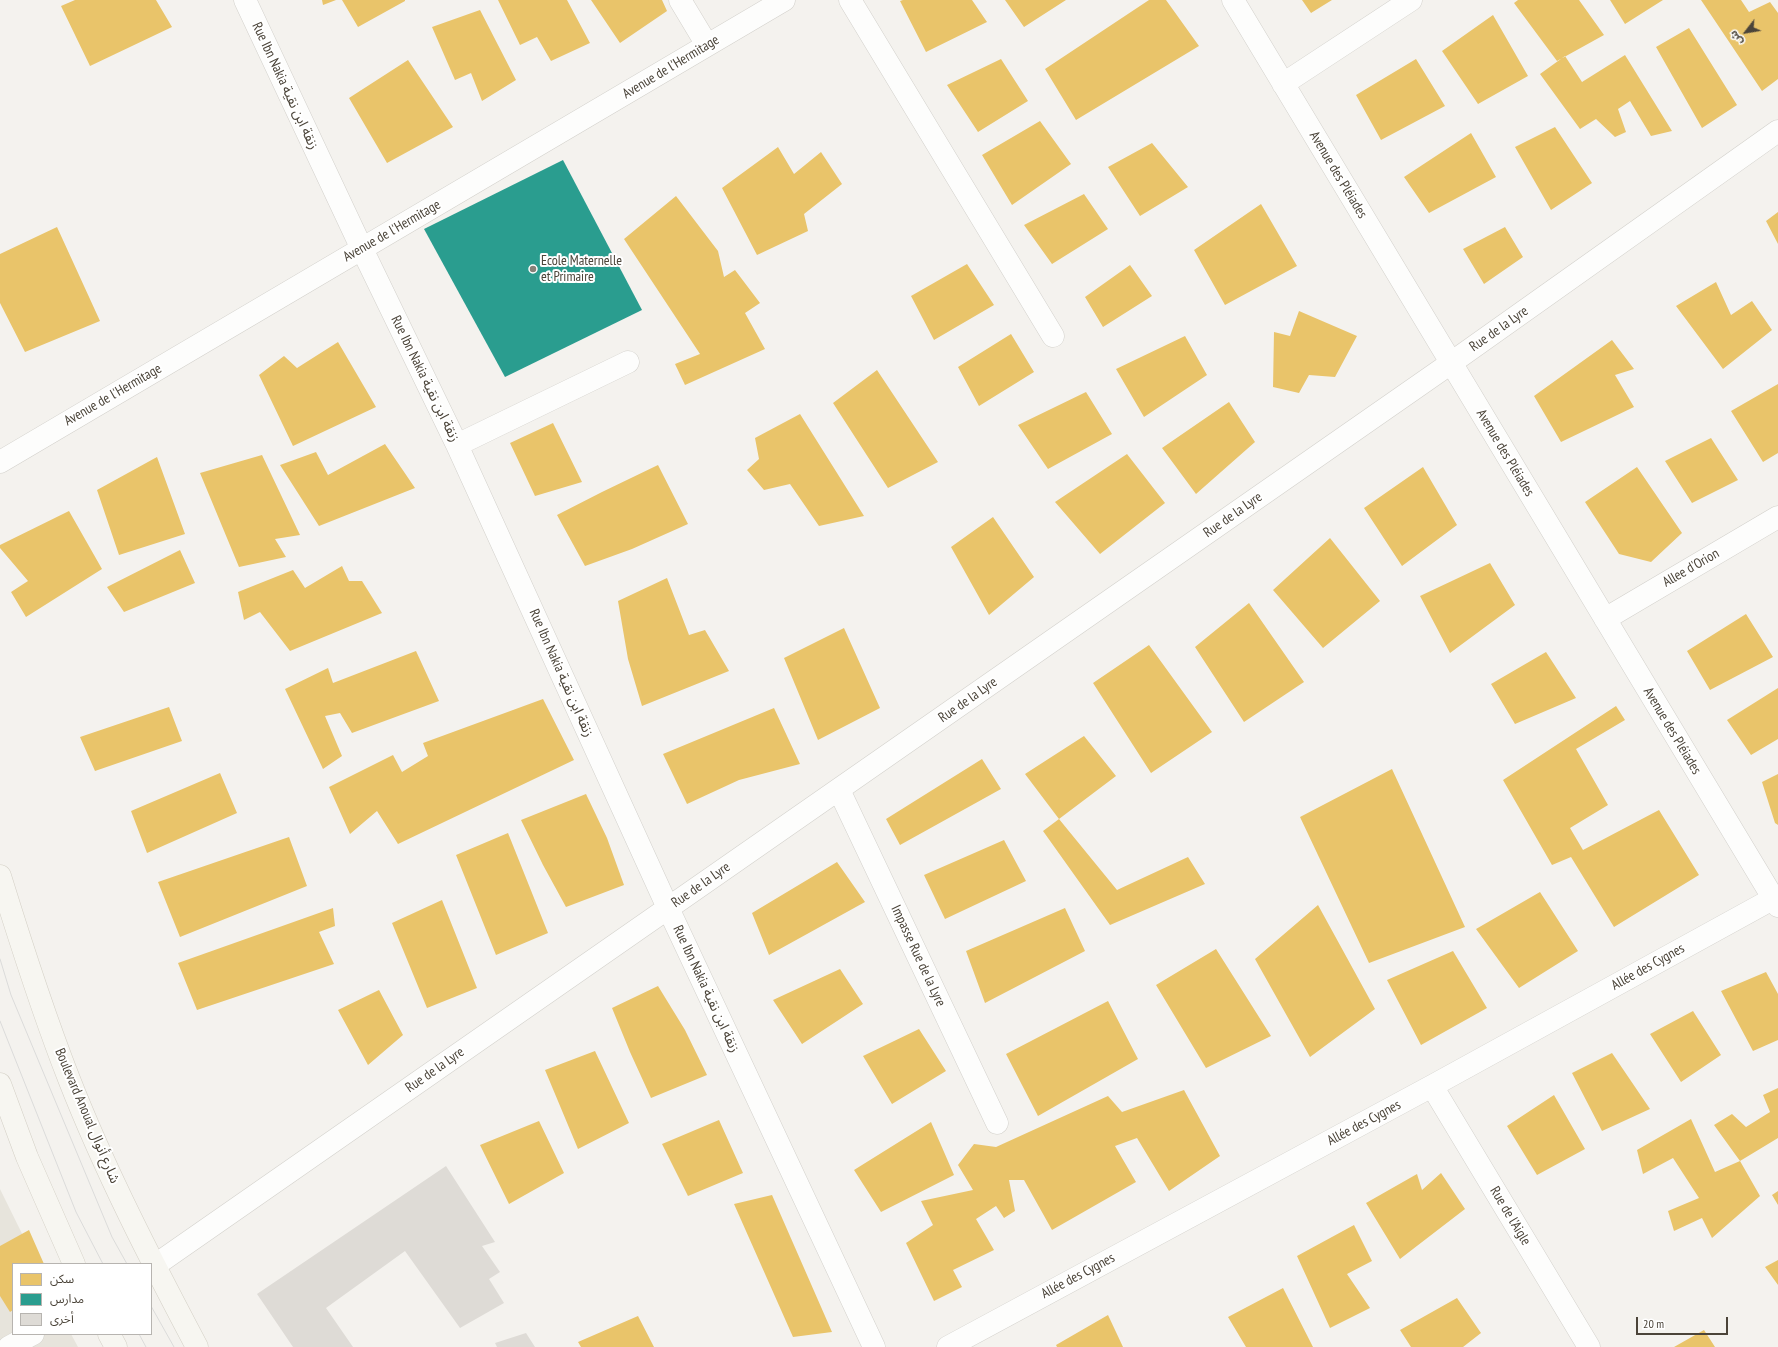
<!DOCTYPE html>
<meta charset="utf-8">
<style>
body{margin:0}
#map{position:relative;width:1778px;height:1347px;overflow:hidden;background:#f4f2ee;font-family:"PT Sans Narrow","Noto Sans Arabic",sans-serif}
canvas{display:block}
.legend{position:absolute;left:12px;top:1263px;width:140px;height:72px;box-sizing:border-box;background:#fff;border:1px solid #b7b4b0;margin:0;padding:5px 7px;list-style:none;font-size:12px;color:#4b4439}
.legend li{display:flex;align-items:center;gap:8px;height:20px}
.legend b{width:20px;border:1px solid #b7b4b0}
.north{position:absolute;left:1726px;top:12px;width:40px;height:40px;-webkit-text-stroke:3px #fff;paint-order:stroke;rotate:239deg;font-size:11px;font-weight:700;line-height:16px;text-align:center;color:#4b4439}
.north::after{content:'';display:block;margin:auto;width:14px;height:18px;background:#4b4439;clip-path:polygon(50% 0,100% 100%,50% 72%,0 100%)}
.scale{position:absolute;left:1636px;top:1317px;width:92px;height:18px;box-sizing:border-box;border:2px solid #4b4439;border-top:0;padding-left:5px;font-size:12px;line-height:14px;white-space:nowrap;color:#4b4439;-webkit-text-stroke:3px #fff;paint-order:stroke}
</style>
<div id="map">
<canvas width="1778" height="1347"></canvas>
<ul class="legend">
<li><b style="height:11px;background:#e9c46a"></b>سكن</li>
<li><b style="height:11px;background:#2a9d8f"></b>مدارس</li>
<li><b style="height:11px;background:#dedbd6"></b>أخرى</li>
</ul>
<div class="north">ش</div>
<div class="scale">20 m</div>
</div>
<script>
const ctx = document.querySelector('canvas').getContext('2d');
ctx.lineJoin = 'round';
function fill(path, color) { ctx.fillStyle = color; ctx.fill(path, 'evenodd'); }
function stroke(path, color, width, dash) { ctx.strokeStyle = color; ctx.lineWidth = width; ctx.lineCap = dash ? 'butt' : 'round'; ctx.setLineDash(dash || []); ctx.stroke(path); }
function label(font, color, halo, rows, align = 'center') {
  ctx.font = font + ' "PT Sans Narrow","Noto Sans Arabic",sans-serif'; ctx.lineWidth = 4; ctx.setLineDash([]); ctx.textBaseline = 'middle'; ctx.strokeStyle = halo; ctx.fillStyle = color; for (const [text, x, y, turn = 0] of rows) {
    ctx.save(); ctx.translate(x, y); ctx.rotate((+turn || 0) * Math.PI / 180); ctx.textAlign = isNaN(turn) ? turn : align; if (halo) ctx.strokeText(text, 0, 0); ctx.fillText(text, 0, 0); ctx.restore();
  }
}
fill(new Path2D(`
 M0,1189L37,1264H13V1334H71L78,1347H0Z`), '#e7e4dc');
fill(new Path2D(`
 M75,0H156L172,27L90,66L61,6Z
 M322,0H336L323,5Z
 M342,0H405V1L358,27Z
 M498,0H567L590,43L551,61L537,37L520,45Z
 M591,0H662L667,11L620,43Z
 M903,0H972L987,22L926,52L900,1Z
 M1005,0H1066L1024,27Z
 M1149,0H1166L1199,46L1076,120L1045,69Z
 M1302,0H1332L1311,13Z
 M1518,0H1579L1604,35L1557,61L1514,3Z
 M1610,0H1663L1625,24Z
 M1701,0H1741L1749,12L1770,2L1778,13V79L1762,91Z
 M480,10L516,80L482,101L471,73L455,80L432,27Z
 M1493,15L1528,76L1478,104L1442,51Z
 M1689,28L1737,105L1702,128L1656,47Z
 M1625,55L1672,131L1651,136L1630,101L1618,109L1626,132L1615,137L1596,119L1580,129L1540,74L1565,56L1582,82Z
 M1001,59L1028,101L978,132L947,85Z
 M1416,59L1445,106L1381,140L1356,95Z
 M408,60L453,127L387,163L349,98Z
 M1040,121L1071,164L1012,205L982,155Z
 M1555,127L1592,183L1551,210L1515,147Z
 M1471,133L1496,177L1429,213L1404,177Z
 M1152,143L1188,187L1140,216L1108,167Z
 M778,147L794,174L821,152L842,184L804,214L808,231L757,255L722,188Z
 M1084,194L1108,229L1052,264L1024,225Z
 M676,196L718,251L724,277L735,270L760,303L745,313L765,349L685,385L675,364L700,354L624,239Z
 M1261,204L1297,266L1225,305L1194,250Z
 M1778,212V244L1766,221Z
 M57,227L100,321L25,352L0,303V254Z
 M1505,227L1523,257L1484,284L1463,249Z
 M967,264L994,305L934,340L911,296Z
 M1130,265L1152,296L1103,327L1085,297Z
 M1716,282L1731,315L1752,301L1772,330L1723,369L1676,306Z
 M1299,311L1357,336L1335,377L1309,375L1299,393L1273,387L1274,332L1290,336Z
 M1011,334L1034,372L979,406L958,367Z
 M1185,336L1207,375L1144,417L1116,369Z
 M1612,340L1634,369L1615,375L1634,407L1561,442L1534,396Z
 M338,342L376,407L293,446L259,375L284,356L297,368Z
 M877,370L938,462L888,488L833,403Z
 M1778,384V453L1763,462L1731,411Z
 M1086,392L1112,434L1048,469L1018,425Z
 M1229,402L1255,442L1196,494L1162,448Z
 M800,414L864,516L819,526L790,484L764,490L747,470L759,459L755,438Z
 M553,423L582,482L535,496L510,443Z
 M1711,438L1738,480L1692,503L1665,461Z
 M385,444L415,488L319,526L280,465L316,452L328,475Z
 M1127,454L1165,503L1100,554L1055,502Z
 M262,455L300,535L275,539L286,557L239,567L200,473Z
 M157,457L185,534L119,555L97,490Z
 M658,465L688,524L632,549L585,566L557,515L602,492Z
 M1423,467L1457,525L1402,566L1364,508Z
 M1637,467L1682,533L1651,562L1619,554L1585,502Z
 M69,511L102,569L26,617L11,592L28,581L0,548V545Z
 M993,517L1034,577L989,615L951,547Z
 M1330,538L1380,601L1323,648L1273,590Z
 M180,550L195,583L124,612L107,587Z
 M1490,563L1515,605L1450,653L1420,596Z
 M342,566L349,581H362L382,613L290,651L260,612L244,620L238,592L293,570L305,588Z
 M667,578L689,635L705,630L729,671L642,706L628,659L618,601Z
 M1249,603L1304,682L1244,722L1195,647Z
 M1746,614L1773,657L1710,690L1687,651Z
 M844,628L880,708L818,740L784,658Z
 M1149,645L1212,732L1151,773L1093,683Z
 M416,651L439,701L352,733L340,713L325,716L342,756L323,769L285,689L328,668L333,683Z
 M1546,652L1576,698L1515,724L1491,684Z
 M1778,688V739L1751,755L1727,720Z
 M543,699L574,760L398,844L377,811L350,834L329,787L393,755L402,772L428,756L423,743Z
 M1616,706L1625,720L1576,749L1608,805L1570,828L1583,850L1659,810L1699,875L1614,927L1571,857L1552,865L1503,780Z
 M169,707L182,741L95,771L80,737Z
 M774,708L800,764L739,780L687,804L663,754Z
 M1084,736L1116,776L1059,819L1025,774Z
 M982,759L1001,789L900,845L886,819Z
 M1392,769L1465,927L1369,963L1300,817Z
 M220,773L237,813L147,853L131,811Z
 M1778,774V825L1775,823L1762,782Z
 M586,794L607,838L624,885L566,907L543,865L521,820Z
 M1059,819L1117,890L1188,857L1205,884L1110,925L1043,831Z
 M508,833L548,933L496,955L456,855Z
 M289,837L307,886L180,937L158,882Z
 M1004,840L1026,881L945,919L924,875Z
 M837,862L865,902L769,955L752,913Z
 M1540,892L1578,951L1519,988L1476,929Z
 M442,900L477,988L427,1008L392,923Z
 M1318,905L1375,1009L1310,1057L1255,959Z
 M333,908L335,926L319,932L334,964L197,1010L178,963Z
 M1065,908L1085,951L985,1003L966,951Z
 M1216,949L1271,1036L1206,1068L1156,985Z
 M1453,951L1487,1008L1421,1045L1387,980Z
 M840,969L863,1004L802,1044L773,1000Z
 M1766,972L1778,994V1040L1753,1051L1721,991Z
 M658,986L685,1030L707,1075L651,1098L630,1052L612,1008Z
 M379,990L403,1035L368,1065L338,1010Z
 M1108,1001L1138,1059L1038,1116L1006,1054Z
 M1693,1011L1721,1055L1681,1082L1650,1034Z
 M919,1029L946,1071L892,1104L863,1056Z
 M595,1051L629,1123L578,1149L545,1070Z
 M1612,1053L1650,1109L1602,1131L1572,1073Z
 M1778,1088V1138L1740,1161L1760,1196L1712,1238L1702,1218L1674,1231L1668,1211L1699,1198L1673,1158L1643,1174L1637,1150L1691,1119L1715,1172L1740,1161L1714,1125L1732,1114L1746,1127L1770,1112L1763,1095Z
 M1184,1090L1220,1156L1169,1191L1137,1138L1115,1146L1136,1182L1052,1230L1024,1180H1009L1015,1211L1004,1218L996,1206L976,1219L994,1250L953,1270L962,1287L934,1301L906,1243L933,1225L921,1201L973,1190L958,1165L974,1144L996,1147L1108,1096L1122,1112Z
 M1554,1095L1585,1149L1537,1175L1507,1126Z
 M719,1120L743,1173L688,1196L662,1144Z
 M539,1121L564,1173L509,1204L480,1145Z
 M931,1122L954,1175L881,1212L854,1170Z
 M1441,1173L1465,1209L1400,1259L1366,1203L1417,1174L1422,1190Z
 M1778,1191V1205L1772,1195Z
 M772,1195L832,1332L793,1337L734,1204Z
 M1354,1225L1372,1261L1347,1274L1370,1308L1330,1328L1297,1256Z
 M29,1230L44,1264H13V1310L10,1312L0,1296V1246Z
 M1778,1260V1285L1765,1267Z
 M1283,1288L1313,1347H1246L1228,1317Z
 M1457,1298L1481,1333L1463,1347H1411L1400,1330Z
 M1108,1315L1123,1347H1057L1056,1345Z
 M638,1316L654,1347H581L578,1342Z
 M1704,1330L1715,1347H1674Z`), '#e9c46a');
fill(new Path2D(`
 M563,160L642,310L505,377L424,229Z`), '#2a9d8f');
fill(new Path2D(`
 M446,1166L495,1242L482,1246L500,1272L489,1279L504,1303L460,1328L405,1251L326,1308L353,1347H293L257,1294Z
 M526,1333L535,1347H497L495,1343Z`), '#dedbd6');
const street = new Path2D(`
 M245,0L362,249L457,445L668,908L874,1347
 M680,0L707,45
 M850,0L1053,336
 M1233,0L1778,906
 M1283,84L1411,0
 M457,445L628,362
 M0,462L784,0
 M1605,619L1778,517
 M839,790L997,1123
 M1432,1086L1589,1347
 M154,1266L1451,363L1778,131
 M9,1347L33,1334
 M948,1347L1432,1086L1778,896`);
const secondary = new Path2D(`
 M0,876C21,944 43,1013 69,1079C105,1171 151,1260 197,1347
 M0,1084L27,1157L74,1264
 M109,1334L116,1347`);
stroke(street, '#d2d0cb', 23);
stroke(secondary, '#d3cfc5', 23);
stroke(street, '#fdfdfc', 22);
stroke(secondary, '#f7f6f1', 22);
stroke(new Path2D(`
 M0,959L11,995L112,1237L127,1264
 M0,1021L76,1212L103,1264
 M151,1306L174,1347
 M139,1334L146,1347`), '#dbdbda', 1);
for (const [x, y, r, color] of [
 [533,269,4,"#868178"]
]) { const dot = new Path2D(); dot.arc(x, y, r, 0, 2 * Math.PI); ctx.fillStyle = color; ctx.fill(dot); stroke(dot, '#fff', 1.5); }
label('14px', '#4b4439', '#fff', [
 ["Avenue de l'Hermitage",671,67,-31],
 ["Rue Ibn Nakia زنقة ابن نقية",285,86,65],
 ["Avenue des Pléiades",1338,175,59],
 ["Avenue de l'Hermitage",392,231,-30],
 ["Rue de la Lyre",1499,329,-35],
 ["Rue Ibn Nakia زنقة ابن نقية",425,379,64],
 ["Avenue de l'Hermitage",113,395,-30],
 ["Avenue des Pléiades",1505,453,59],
 ["Rue de la Lyre",1233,515,-35],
 ["Allee d'Orion",1691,568,-30],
 ["Rue Ibn Nakia زنقة ابن نقية",561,673,66],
 ["Rue de la Lyre",968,700,-35],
 ["Avenue des Pléiades",1672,731,59],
 ["Rue de la Lyre",701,885,-35],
 ["Impasse Rue de la Lyre",918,956,65],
 ["Allée des Cygnes",1648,967,-29],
 ["Rue Ibn Nakia زنقة ابن نقية",706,989,65],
 ["Rue de la Lyre",435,1070,-35],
 ["Boulevard Anoual شارع أنوال",87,1116,67],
 ["Allée des Cygnes",1364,1123,-28],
 ["Rue de l'Aigle",1510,1216,59],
 ["Allée des Cygnes",1078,1276,-28]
]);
label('14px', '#4b4439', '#fff', [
 ["Ecole Maternelle",541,261],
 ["et Primaire",541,277]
], 'left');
</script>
